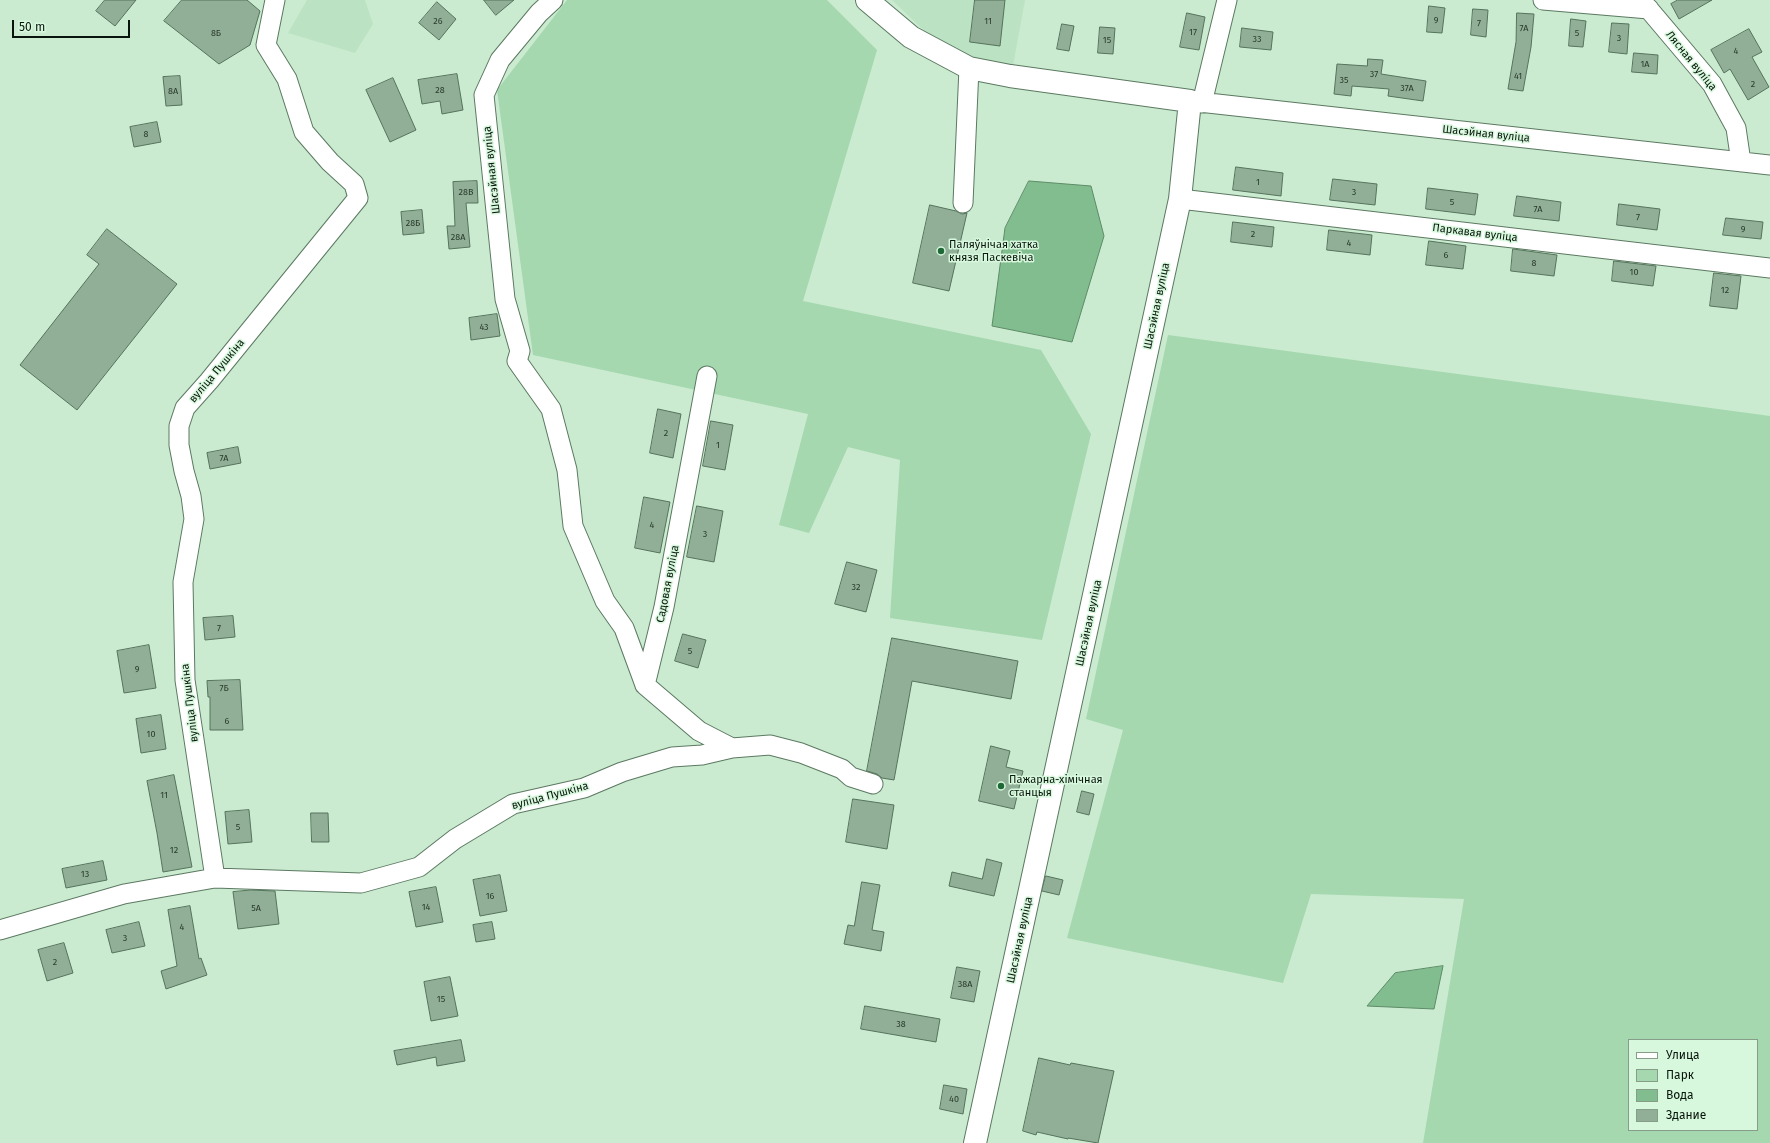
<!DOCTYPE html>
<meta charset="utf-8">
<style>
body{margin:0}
#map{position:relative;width:1770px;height:1143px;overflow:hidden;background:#caebd0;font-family:"Fira Sans",sans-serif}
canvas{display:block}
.legend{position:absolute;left:1628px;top:1039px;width:130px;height:92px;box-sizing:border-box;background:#d7f8dd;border:1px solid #859d89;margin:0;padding:5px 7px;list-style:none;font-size:12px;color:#09150c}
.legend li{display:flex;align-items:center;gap:8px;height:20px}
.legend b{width:20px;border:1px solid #859d89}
.scale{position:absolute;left:12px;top:20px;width:118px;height:18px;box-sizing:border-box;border:2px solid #09150c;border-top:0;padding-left:5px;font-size:12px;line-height:14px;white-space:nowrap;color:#09150c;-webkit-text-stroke:3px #d7f8dd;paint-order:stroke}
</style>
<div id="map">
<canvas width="1770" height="1143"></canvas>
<ul class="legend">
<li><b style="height:5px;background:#fff"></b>Улица</li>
<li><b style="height:11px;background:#a5d8af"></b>Парк</li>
<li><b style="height:11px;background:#81bd8e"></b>Вода</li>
<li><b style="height:11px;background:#90af96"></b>Здание</li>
</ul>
<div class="scale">50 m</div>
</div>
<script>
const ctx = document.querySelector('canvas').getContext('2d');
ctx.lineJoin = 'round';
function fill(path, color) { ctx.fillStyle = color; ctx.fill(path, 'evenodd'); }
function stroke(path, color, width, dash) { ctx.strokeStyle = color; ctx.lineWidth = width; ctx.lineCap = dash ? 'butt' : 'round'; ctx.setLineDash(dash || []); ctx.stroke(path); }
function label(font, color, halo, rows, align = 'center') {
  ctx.font = font + ' "Fira Sans",sans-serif'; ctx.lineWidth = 3; ctx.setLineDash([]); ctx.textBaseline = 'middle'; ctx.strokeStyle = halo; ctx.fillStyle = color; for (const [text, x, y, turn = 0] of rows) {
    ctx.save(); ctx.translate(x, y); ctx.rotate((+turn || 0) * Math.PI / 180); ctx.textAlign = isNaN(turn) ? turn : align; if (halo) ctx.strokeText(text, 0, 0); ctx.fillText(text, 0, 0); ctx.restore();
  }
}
fill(new Path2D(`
 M307,0H365L373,24L355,53L288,33Z
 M892,0H1025L1013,66L969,56L934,40Z`), '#bbe2c2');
fill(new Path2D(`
 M567,0H827L877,50L803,301L1041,350L1091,434L1042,640L890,618L900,460L848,447L809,533L779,525L808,414L533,355L497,90Z
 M1168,335L1770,416V1143H1423L1464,899L1311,894L1283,983L1067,938L1123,730L1086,719ZM1629,1040H1757V1130H1629Z`), '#a5d8af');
const water = new Path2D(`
 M1029,181L1091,186L1104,236L1072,342L992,326L1005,228Z
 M1443,966L1434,1009L1367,1006L1395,973Z`);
fill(water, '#81bd8e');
stroke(water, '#5d8b67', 1);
const building = new Path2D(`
 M105,0H136L115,26L96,11Z
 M182,0H247L260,11L250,45L219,64L164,21Z
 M484,0H514L496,15Z
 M975,0H1005L1000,46L970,42Z
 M1678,0H1712L1679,19L1671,4Z
 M437,2L456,19L439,40L419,23Z
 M1429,6L1445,8L1442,33L1427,32Z
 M1473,9L1488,10L1486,37L1471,35Z
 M1187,13L1205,17L1199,50L1180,47Z
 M1517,13L1534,14L1531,47L1523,91L1508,89L1516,42Z
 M1571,19L1586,21L1583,47L1569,46Z
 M1612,23L1629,24L1627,54L1609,52Z
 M1062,24L1074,26L1069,51L1057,49Z
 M1100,27L1115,28L1113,54L1098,53Z
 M1242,28L1273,32L1271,50L1240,47Z
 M1749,29L1762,52L1752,57L1769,87L1748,100L1730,69L1724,73L1711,50Z
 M1634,53L1658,55L1657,74L1632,72Z
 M1368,59L1383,60L1381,74L1426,81L1423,101L1388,96L1389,89L1352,86L1351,96L1334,94L1337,64L1367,66Z
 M457,74L463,110L442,114L440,101L422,104L418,80Z
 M180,76L182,105L166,106L163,77Z
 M393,78L416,130L390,142L366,90Z
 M157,122L161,142L134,147L130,127Z
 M1236,167L1283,173L1281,196L1233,190Z
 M1333,179L1377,184L1375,205L1330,200Z
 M477,181L478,203H466L470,247L449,249L447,226H455L453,182Z
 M1428,188L1478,194L1475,215L1426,209Z
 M1517,196L1561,202L1559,221L1514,216Z
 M1619,204L1660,209L1657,230L1617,225Z
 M930,205L956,211L962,214L967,213L949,291L913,283Z
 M422,210L424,233L403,235L401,212Z
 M1726,218L1763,222L1761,239L1723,235Z
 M1233,222L1274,227L1272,247L1231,242Z
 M107,229L177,284L77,410L20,365L99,264L87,255Z
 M1329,230L1372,235L1370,255L1327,250Z
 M1429,241L1466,246L1463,269L1426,265Z
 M1513,249L1557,255L1554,276L1511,271Z
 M1614,261L1656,266L1653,286L1612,281Z
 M1714,273L1741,276L1737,309L1710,306Z
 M497,314L500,336L471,340L469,318Z
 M658,409L681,414L673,458L650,453Z
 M711,421L733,425L725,470L703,466Z
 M238,447L241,463L210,469L207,453Z
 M644,497L670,502L660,553L635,548Z
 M697,506L723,511L714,562L687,557Z
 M847,562L877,570L866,612L835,604Z
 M233,616L235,637L205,640L203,618Z
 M683,634L706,640L698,668L675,661Z
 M892,638L1018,661L1011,699L912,681L894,780L882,778L877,774L867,771Z
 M149,645L156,688L124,693L117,651Z
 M240,680L243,730H210V697H208L207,681Z
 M161,715L166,749L141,753L136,719Z
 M991,746L1010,751L1006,767L1023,771L1014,809L979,801Z
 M174,775L192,867L163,872L157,833L147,781Z
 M1082,791L1094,794L1089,815L1077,812Z
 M853,799L894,805L887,849L846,842Z
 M249,810L252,842L228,844L225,812Z
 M311,813H328L329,842H312Z
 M987,859L1002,863L994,896L949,886L952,872L982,879Z
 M103,861L107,880L66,888L62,869Z
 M500,875L507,911L480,916L473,880Z
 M1046,876L1063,880L1059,895L1042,891Z
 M862,882L880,885L872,930L884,932L881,951L844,944L848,925L854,926Z
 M436,887L443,922L416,927L409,892Z
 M251,890L275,891L279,924L238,929L233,892Z
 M190,906L199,959L201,958L207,975L166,989L161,971L177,966L168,910Z
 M139,922L145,946L112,953L106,930Z
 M492,922L495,939L476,942L473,925Z
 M64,943L73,973L47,981L38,950Z
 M957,967L980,971L974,1002L951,998Z
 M450,977L458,1016L431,1021L424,982Z
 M865,1006L940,1019L936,1042L861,1029Z
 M461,1040L465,1061L437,1066L436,1057L397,1065L394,1051Z
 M1039,1058L1070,1065L1071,1063L1114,1071L1098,1143L1068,1138V1139L1037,1132L1036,1135L1023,1131Z
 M944,1085L967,1089L963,1114L940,1109Z`);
fill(building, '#90af96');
stroke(building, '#56735c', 1);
const minor = new Path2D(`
 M553,0L539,13L500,60L484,95L505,299L520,351L517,361L551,409L567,470L573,526L605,601L624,628L645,685
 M1543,0L1649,9
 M1641,0L1712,84L1736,128L1741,162
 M1190,101L1770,165
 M1202,103L1227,0
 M1180,199L1770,268
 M963,203L969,68
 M707,376L664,607L645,685L699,731L732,748
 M215,878L361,883L419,867L455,839L513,804L584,788L622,772L672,757L702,755L732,748L770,745L801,753L842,769L851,777L873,784
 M0,930L124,894L215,878L185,680L183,582L194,519L191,496L184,471L179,445V426L185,408L209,381L358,198L354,184L330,162L304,132L287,79L266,45L275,0`);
const major = new Path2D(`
 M867,0L911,37L969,68L1010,76L1190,101L1180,199L975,1143`);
stroke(minor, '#5b7961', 21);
stroke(major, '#5b7961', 24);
stroke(minor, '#fff', 19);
stroke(major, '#fff', 22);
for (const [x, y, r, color] of [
 [941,251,4,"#1f6937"],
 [1001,786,4,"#1f6937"]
]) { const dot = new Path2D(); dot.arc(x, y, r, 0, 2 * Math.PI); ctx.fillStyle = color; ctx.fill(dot); stroke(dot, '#d7f8dd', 1.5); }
label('9px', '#2b3c2e', null, [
 ["9",1436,20],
 ["26",438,21],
 ["11",988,21],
 ["7",1479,23],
 ["7А",1524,28],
 ["17",1193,32],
 ["8Б",216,33],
 ["5",1577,33],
 ["3",1619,38],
 ["33",1257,39],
 ["15",1107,40],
 ["4",1736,51],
 ["1А",1645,64],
 ["37",1374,74],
 ["41",1518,76],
 ["35",1344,80],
 ["2",1753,84],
 ["37А",1407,88],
 ["28",440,90],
 ["8А",173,91],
 ["8",146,134],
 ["1",1258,182],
 ["28В",466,192],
 ["3",1354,192],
 ["5",1452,202],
 ["7А",1538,209],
 ["7",1638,217],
 ["28Б",413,223],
 ["9",1743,229],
 ["2",1253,234],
 ["28А",458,237],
 ["4",1349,243],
 ["6",1446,255],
 ["8",1534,263],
 ["10",1634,272],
 ["12",1725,290],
 ["43",484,327],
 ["2",666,433],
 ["1",718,445],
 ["7А",224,458],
 ["4",652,525],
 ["3",705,534],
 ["32",856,587],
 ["7",219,628],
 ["5",690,651],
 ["9",137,669],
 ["7Б",224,688],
 ["6",227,721],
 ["10",151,734],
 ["11",164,795],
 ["5",238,827],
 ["12",174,850],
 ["13",85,874],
 ["16",490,896],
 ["14",426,907],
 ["5А",256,908],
 ["4",182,927],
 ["3",125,938],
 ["2",55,962],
 ["38А",965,984],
 ["15",441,999],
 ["38",901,1024],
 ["40",954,1099]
]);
label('11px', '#09150c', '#d7f8dd', [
 ["Лясная вуліца",1691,61,51],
 ["Шасэйная вуліца",1486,134,6],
 ["Шасэйная вуліца",492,170,-96],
 ["Паркавая вуліца",1475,233,7],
 ["Шасэйная вуліца",1157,306,-78],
 ["вуліца Пушкіна",217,371,-50],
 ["Садовая вуліца",668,584,-79],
 ["Шасэйная вуліца",1089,623,-78],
 ["вуліца Пушкіна",190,703,-97],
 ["вуліца Пушкіна",550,796,-15],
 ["Шасэйная вуліца",1020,940,-78]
]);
label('11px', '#09150c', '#d7f8dd', [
 ["Паляўнічая хатка",949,245],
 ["князя Паскевіча",949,258],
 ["Пажарна-хімічная",1009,780],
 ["станцыя",1009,793]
], 'left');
</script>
